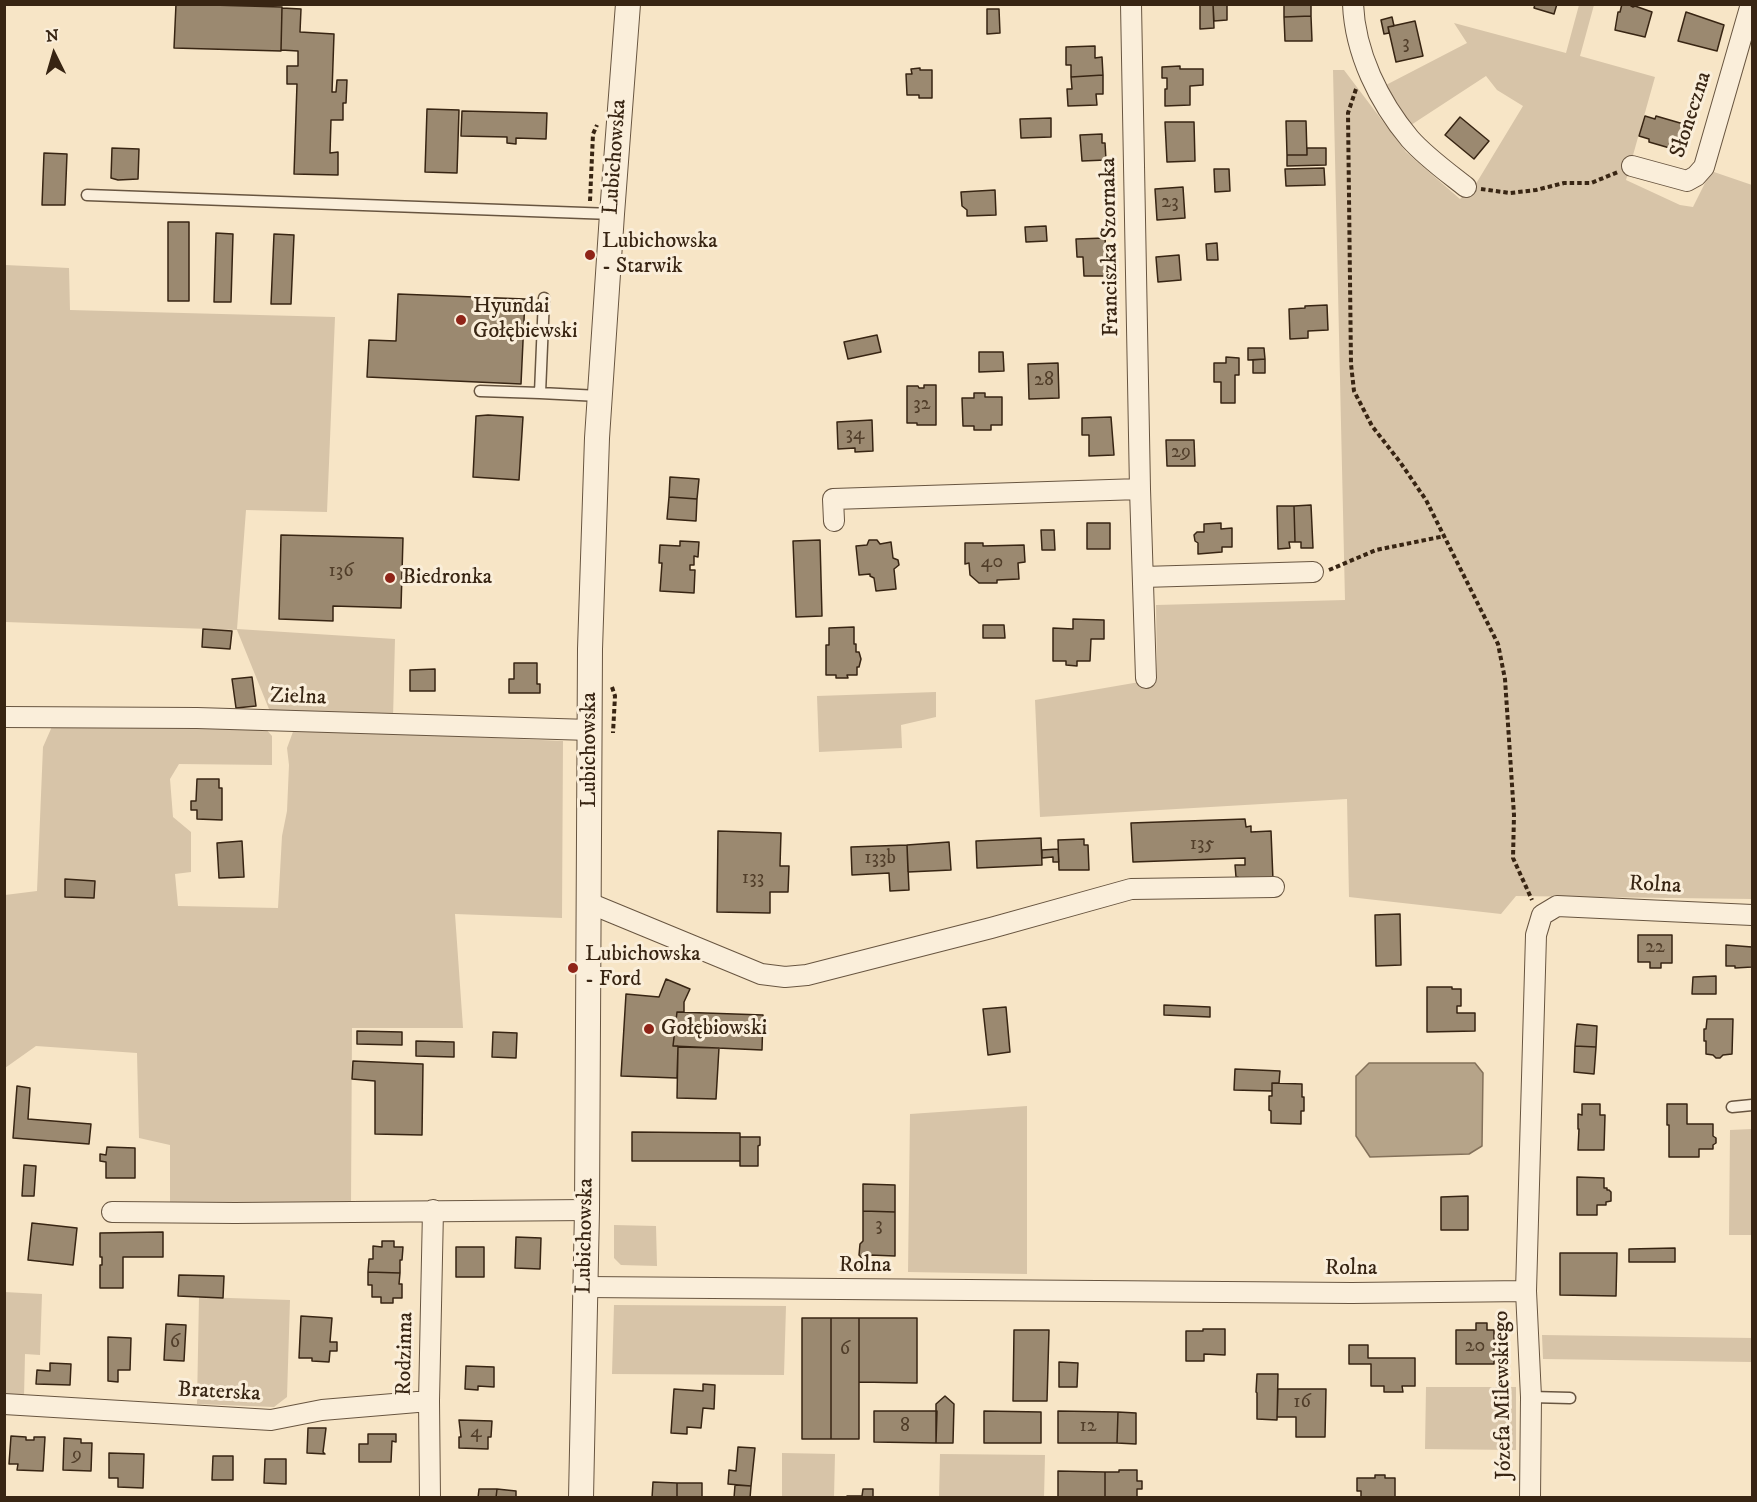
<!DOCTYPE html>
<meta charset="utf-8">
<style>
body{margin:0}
#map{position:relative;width:1757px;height:1502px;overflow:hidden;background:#f7e5c6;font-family:"IM FELL DW Pica",serif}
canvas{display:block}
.frame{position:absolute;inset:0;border:6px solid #382513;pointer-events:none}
.north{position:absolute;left:24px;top:24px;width:60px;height:60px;-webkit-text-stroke:4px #faeeda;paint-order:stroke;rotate:355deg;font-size:16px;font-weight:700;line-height:24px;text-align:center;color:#382513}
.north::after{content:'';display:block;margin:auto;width:21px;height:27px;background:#382513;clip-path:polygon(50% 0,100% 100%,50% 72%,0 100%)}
</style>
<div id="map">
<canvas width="1757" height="1502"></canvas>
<div class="frame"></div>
<div class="north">N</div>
</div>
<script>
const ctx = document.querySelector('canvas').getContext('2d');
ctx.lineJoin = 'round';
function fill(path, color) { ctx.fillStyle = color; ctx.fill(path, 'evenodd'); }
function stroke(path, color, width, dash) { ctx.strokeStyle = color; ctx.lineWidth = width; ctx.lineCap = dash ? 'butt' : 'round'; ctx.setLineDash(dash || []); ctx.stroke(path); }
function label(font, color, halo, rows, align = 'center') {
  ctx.font = font + ' "IM FELL DW Pica",serif'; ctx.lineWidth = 6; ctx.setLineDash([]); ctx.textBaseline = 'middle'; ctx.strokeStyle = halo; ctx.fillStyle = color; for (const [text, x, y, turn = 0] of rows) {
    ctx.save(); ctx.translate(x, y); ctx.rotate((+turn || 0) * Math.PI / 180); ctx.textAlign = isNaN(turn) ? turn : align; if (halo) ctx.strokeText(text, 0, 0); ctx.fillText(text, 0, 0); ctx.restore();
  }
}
fill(new Path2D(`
 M1579,5H1594L1580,56L1655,77L1626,180L1680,205L1693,207L1711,171L1752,185V899L1516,896L1501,914L1349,897L1347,799L1040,817L1035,700L1157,679L1156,605L1345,600L1333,70H1344L1406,152L1460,199L1477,182L1523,106L1497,90L1486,76L1411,125L1386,85L1467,43L1454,23L1566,53Z
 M5,265L69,268L70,310L335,317L327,512L246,510L237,629L395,639L393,719L271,714L237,630L5,622V629Z
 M936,692V717L901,725L902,748L819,752L817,696Z
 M54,722L263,726L272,736V765L179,764L170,779L173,817L191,832V872L175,874L178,906L278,908L282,836L287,811L289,765L287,748L294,729L563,741L562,918L455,914L463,1028H352L351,1205L170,1203V1145L139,1138L137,1053L36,1046L5,1068V895L37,891L43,747Z
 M1027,1106V1274L908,1272L910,1114Z
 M1752,1129V1235H1729L1730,1130Z
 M614,1225L656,1226L657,1266L621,1265L614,1258Z
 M4,1292L42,1294L40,1355L25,1354L24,1397L5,1396Z
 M199,1297L290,1300L287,1397L274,1407L197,1404Z
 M614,1305L786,1306L784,1375L612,1374Z
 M1542,1335L1752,1338V1362L1543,1359Z
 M1426,1387H1516V1450L1425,1449Z
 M782,1453L835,1454L834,1497H782Z
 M940,1454L1045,1455L1044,1497H939Z`), '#d7c4a8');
const water = new Path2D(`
 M1369,1063H1475L1483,1073L1482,1146L1469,1154L1370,1157L1356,1136V1076Z`);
fill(water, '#b6a489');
stroke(water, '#84715a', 1.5);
const building = new Path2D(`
 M176,4L282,7L281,51L174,48Z
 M1200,4H1213L1214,28L1200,29Z
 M1213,4H1227V20L1214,21Z
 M1284,4H1311V16L1284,17Z
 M1535,4H1557L1554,14L1534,8Z
 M1622,4H1628L1633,7L1635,6L1652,12L1645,37L1615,30L1618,12H1620Z
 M282,8L301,9L300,32L334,34L332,92H336L337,80H347L346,103H343V120H331L330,153L338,152V175L294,174L297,84H287V66H298V51L281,50Z
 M987,9H999L1000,33L987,34Z
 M1686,12L1724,25L1717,51L1678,41Z
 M1311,16L1312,41H1285L1284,17Z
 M1392,17L1394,26L1388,27L1389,33L1384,34L1381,20Z
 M1415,21L1423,56L1396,62L1388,27Z
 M1095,46V58L1102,57L1103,75L1071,77V65H1066V47Z
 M1180,66V69H1203V85L1190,86V105L1165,106V89H1167V78H1162V67Z
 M920,68V70H932V98H919V95H907L906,74H912L911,69Z
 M1103,75V94H1096L1097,105L1068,106L1067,89H1072L1071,77Z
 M427,109L459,110L457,173L425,172Z
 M462,111L547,113L546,139L516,138V144L507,143V137L461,136Z
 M1645,116L1655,119L1656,116L1687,125L1680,151L1649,142V139L1639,136Z
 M1460,117L1489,141L1474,159L1445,135Z
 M1051,118V137L1021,138L1020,119Z
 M1286,121H1306L1307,155H1287Z
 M1165,122H1194L1195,161L1167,162Z
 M1102,134V143H1105L1106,160L1082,161L1080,135Z
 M112,148L139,149L138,179L118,180L111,178Z
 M1307,148H1326V165L1287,166V155H1307Z
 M44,153L67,154L65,205H42Z
 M1324,168L1325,185L1286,186L1285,169Z
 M1214,169H1229L1230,191L1215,192Z
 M1183,187L1185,218L1157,220L1155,189Z
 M995,190L996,215L967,216V210L962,206L961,192Z
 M168,222H189V301H168Z
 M1046,226L1047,241L1026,242L1025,227Z
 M216,233L233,234L231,302H214Z
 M274,234L294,235L291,304H271Z
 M1105,238L1108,276H1084L1083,257H1077L1076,239Z
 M1217,243L1218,260H1207L1206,244Z
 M1179,255L1181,280L1158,282L1156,257Z
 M398,294L525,299L521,384L367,377L369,340L396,341Z
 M1327,305L1328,330L1308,331V338L1290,339L1289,309L1305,308V306Z
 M877,335L881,352L848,359L844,342Z
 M1248,348H1264L1265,359L1248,360Z
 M979,352H1003L1004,371L979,372Z
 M1226,357L1239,358V375H1235V403H1221V382H1214V363H1226Z
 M1265,359V373H1253V360Z
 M1058,363L1059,398L1029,399L1028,364Z
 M924,385H936V425H917V423H907V386H918L919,388H924Z
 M974,393H985V397H1002V425H991V430H974V426H963L962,398H974Z
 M488,415L523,417L519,480L473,477L476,416Z
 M1111,417L1114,455L1089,456V435H1082V418Z
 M872,420L873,451L855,452V448L838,449L837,422Z
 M1166,440H1194L1195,466H1167Z
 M670,477L699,479L697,499L669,497Z
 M669,497L697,499L696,521L667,519Z
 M1311,505L1313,548H1301V542H1295L1294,506Z
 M1277,506H1294L1295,542H1289L1290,548L1278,549Z
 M1087,523H1110V549H1087Z
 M1221,523V529L1232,528V547H1222V552L1198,554V543L1195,541L1194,535L1197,532H1204V524Z
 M1041,530H1054L1055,550H1042Z
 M281,535L403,538L401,608L333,606V621L279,619Z
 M820,540L822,616L796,617L793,541Z
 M869,540H877L880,544L891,542L893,558L898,560L899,565L894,569L896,589L876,591L874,578L870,576V574L859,575L856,546L867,545Z
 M680,541L699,542L698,557L694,556V565H690V570H695L694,593L660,591L662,563H659L660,545L680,546Z
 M965,543H983V546L1024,545L1025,562L1018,563L1019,579L997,580V583H979L970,575L969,563L965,564Z
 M1073,619L1104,620V639H1091L1090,661H1077V666L1066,665V661H1053V628L1073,629Z
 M983,625H1004L1005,638H983Z
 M854,627V644H856V652H859L861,659L859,667H857V675H847L848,678H836V675H826V645H829V628Z
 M203,629L232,631L230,649L202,647Z
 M514,663H537V684H540V693H509V679H514Z
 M435,669V691H410V670Z
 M252,677L256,706L236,708L232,679Z
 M197,779H219V788H222V820L197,819V810H191V801H196Z
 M1245,819L1246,827L1251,826V832L1271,831L1273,880L1238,881V877H1236L1235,865H1245V858L1133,862L1131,823Z
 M718,831L781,833L780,866H789L788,892H770V913L717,912Z
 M1041,838L1042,865L977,868L976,841Z
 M1084,839V845H1088L1089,870H1059L1058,840Z
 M242,841L244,877L219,878L217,843Z
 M949,842L951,870L908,872L907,845Z
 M907,845L909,890L890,891L889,873L852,875L851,847Z
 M1058,849L1059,862H1053V857L1042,858V850Z
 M65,879L95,881L94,898L65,897Z
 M1400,914L1401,965L1376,966L1375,915Z
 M1638,935H1672V963H1661V968H1650V962H1638Z
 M1726,945L1752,947V967L1735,968V966H1726Z
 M1716,976V994H1692L1693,977Z
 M666,979L690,989L684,1002V1012H677L673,1046H678L677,1078L621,1076L626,994L659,997Z
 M1427,987H1452V989H1461V1006H1457V1013H1475V1031L1427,1032Z
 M1164,1005L1210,1007V1017L1164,1015Z
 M1006,1007L1010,1052L988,1055L983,1009Z
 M677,1012L763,1015L762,1050L673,1046Z
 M1707,1019H1733L1732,1054L1723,1055L1720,1058H1716L1713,1055L1706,1054V1041H1704V1029H1706Z
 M1577,1024L1597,1026L1596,1047L1575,1046Z
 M357,1031L402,1032V1045L357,1044Z
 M493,1032L517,1033L516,1058L492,1057Z
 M416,1041L454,1042V1057L416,1056Z
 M1575,1046L1596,1047L1594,1074L1574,1072Z
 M678,1047L719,1048L716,1099L677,1098Z
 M353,1061L423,1064L422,1135L375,1134V1081L352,1079Z
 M1235,1069L1280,1071L1279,1083H1272V1091L1234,1090Z
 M1272,1083L1302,1084V1097H1304V1111H1301V1124L1271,1123V1111L1269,1110V1096H1272Z
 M17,1086L30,1088L28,1119L91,1124L89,1144L13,1138Z
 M1582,1104H1600V1115H1605L1604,1150H1578L1579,1129H1578V1114L1582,1115Z
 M1667,1104H1687V1124H1713V1136L1716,1138V1143L1713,1145V1149H1699V1157H1669V1125H1667Z
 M632,1132L740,1133V1161H632Z
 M740,1137H760V1145L758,1146V1166H740Z
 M107,1147L135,1148V1178H106V1162L100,1161V1154L106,1155Z
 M24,1165L36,1166L34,1196H22Z
 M1577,1177L1604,1178V1188H1607V1190H1609L1611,1192V1201L1606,1202V1205H1597V1215H1577Z
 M863,1184L895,1185V1212L863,1211Z
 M1468,1196V1230H1441V1197Z
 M863,1211L895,1212V1256L870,1255V1258H862L859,1255L860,1244L863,1241Z
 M32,1223L77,1228L73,1265L28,1260Z
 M163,1232V1257H123V1288H100V1265H102V1257H100V1233Z
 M516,1237L541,1238L540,1269L515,1268Z
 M382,1241H394V1247H403L402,1260H400V1273L368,1272L369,1259H373V1246L382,1247Z
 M456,1247H484V1277H456Z
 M1675,1248V1262H1629V1249Z
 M1560,1253H1617L1616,1296L1560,1295Z
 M368,1272L400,1273L399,1284H402V1298H393V1303H381V1297H372V1285H368Z
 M179,1275L224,1276L223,1298L178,1296Z
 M301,1316L332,1318L330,1342H337V1351H330L329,1362L312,1361V1358H299Z
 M802,1318H831V1439H802Z
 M831,1318H859V1439H831Z
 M859,1318H917V1383L859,1382Z
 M1476,1323H1487V1330H1494V1364H1456V1330H1476Z
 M166,1324L186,1325L184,1361L164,1360Z
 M1203,1329H1225V1355L1204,1354V1361H1186V1331H1203Z
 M1014,1330H1049L1047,1401H1013Z
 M108,1337L131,1338L130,1370H118V1382L108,1381Z
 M1349,1345H1368V1358H1415V1386H1402L1403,1392H1384V1386H1371V1364H1349Z
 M1059,1362L1078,1363L1077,1387H1059Z
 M50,1363L71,1364L70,1385L36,1384L37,1370L50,1371Z
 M466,1366L494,1367V1387L478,1386V1390L465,1389Z
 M1257,1374H1278L1277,1420L1257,1419V1393L1256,1392Z
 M703,1384L715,1385L714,1409L703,1408L701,1428L687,1427V1434L671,1433L674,1389L703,1391Z
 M1278,1389H1326L1325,1437H1296V1417H1277Z
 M945,1396L954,1404L953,1443H936V1404Z
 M874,1411H937L936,1443L874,1442Z
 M984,1411L1041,1412V1443H984Z
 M1058,1411L1118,1412L1117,1443H1058Z
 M1118,1412L1136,1413V1444L1117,1443Z
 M459,1420L492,1421L491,1437H488V1449L459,1448V1437H461Z
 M308,1428H326L323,1452L325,1454L307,1453Z
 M368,1434H396V1442L392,1441L391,1462H359V1444H368Z
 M11,1436L26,1437V1440H34V1437H45L43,1471L17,1470L18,1464H9Z
 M64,1438L81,1439V1443H92L91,1471L63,1470Z
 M738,1447L755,1448L751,1486L728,1484L729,1470L736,1471Z
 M109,1453L144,1454L143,1488L118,1487V1478H109Z
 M213,1456H233V1480H212Z
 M265,1459H286V1484L264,1483Z
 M1119,1470H1137V1481H1142V1489H1137V1498H1105V1472H1119Z
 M1058,1471L1105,1472V1498H1058Z
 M1375,1475H1385V1478H1395V1498H1361V1491H1357V1478H1375Z
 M653,1482L677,1483V1498H652Z
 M677,1483H702V1498H677Z
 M735,1485L751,1486L750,1498H734Z
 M479,1489H497L496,1498H478Z
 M497,1489L516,1491V1498H496Z
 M863,1489H873V1498H847V1496H862Z`);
fill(building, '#9b8970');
stroke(building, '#382513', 1.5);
const service = new Path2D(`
 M87,195L612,214
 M544,298L540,393L599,396
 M480,391L540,393
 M1732,1107L1752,1105
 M1531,1397L1570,1398`);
const minor = new Path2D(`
 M1131,4L1140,489L1146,678
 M1353,4C1355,53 1379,102 1410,139C1426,157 1447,172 1466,187
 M1632,166L1687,181L1696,176L1704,167L1751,4
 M834,521L833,499L1140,489
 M1143,577L1313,572
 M4,717L197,718L590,730
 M589,903L761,974L785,977L807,975L991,928L1131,889L1274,887
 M112,1212L235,1213L587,1210
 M585,1287L1352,1293L1526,1291L1536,935L1542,915L1557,906L1752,915
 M1526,1291L1531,1397L1530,1498
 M4,1404L271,1420L322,1410L429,1401
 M430,1498L429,1401L433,1210`);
const tertiary = new Path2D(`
 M581,1498L587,1210L590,649L597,438L612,214L628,4`);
stroke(service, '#685540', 13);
stroke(minor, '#685540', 22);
stroke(tertiary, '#685540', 26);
stroke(new Path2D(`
 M1356,89L1348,113L1351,364L1354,391L1372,426L1400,462L1426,500L1498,644L1505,679L1514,815L1513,858L1532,900
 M1481,189L1510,193L1536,190L1564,183H1591L1618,172
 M590,201L593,134L597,125
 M1329,570L1376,550L1445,536
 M612,687L615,696L613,733`), '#382513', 4, [4.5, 3]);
stroke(service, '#faeeda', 10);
stroke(minor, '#faeeda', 20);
stroke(tertiary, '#faeeda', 24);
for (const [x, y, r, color] of [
 [590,255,6,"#8f2418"],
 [461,320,6,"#8f2418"],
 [390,578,6,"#8f2418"],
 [573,968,6,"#8f2418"],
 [649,1029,6,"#8f2418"]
]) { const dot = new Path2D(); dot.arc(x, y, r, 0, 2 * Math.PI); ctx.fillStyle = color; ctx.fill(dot); stroke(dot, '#faeeda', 2); }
label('20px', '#513e2a', null, [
 ["3",1406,44],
 ["23",1170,203],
 ["28",1044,381],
 ["32",922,405],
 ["34",855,435],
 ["29",1181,453],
 ["40",992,563],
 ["136",341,572],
 ["135",1202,845],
 ["133b",880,859],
 ["133",753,879],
 ["22",1655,948],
 ["3",879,1226],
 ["6",175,1343],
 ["20",1475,1347],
 ["6",845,1350],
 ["16",1302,1403],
 ["8",905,1427],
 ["12",1088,1427],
 ["4",476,1433],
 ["9",77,1456]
]);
label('22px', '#382513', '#faeeda', [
 ["Słoneczna",1692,115,-72],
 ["Lubichowska",616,157,-86],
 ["Franciszka Szornaka",1111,247,-91],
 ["Zielna",298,698,2],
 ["Lubichowska",590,750,-90],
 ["Rolna",1655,886,3],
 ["Lubichowska",586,1236,-89],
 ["Rolna",865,1266],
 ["Rolna",1351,1269],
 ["Rodzinna",406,1354,-89],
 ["Braterska",219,1393,3],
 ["Józefa Milewskiego",1504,1395,-91]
]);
label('22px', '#382513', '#faeeda', [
 ["Lubichowska",602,242],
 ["- Starwik",602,267],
 ["Hyundai",473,307],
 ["Gołębiewski",473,332],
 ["Biedronka",402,578],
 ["Lubichowska",585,955],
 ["- Ford",585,980],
 ["Gołębiowski",661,1029]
], 'left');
</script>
